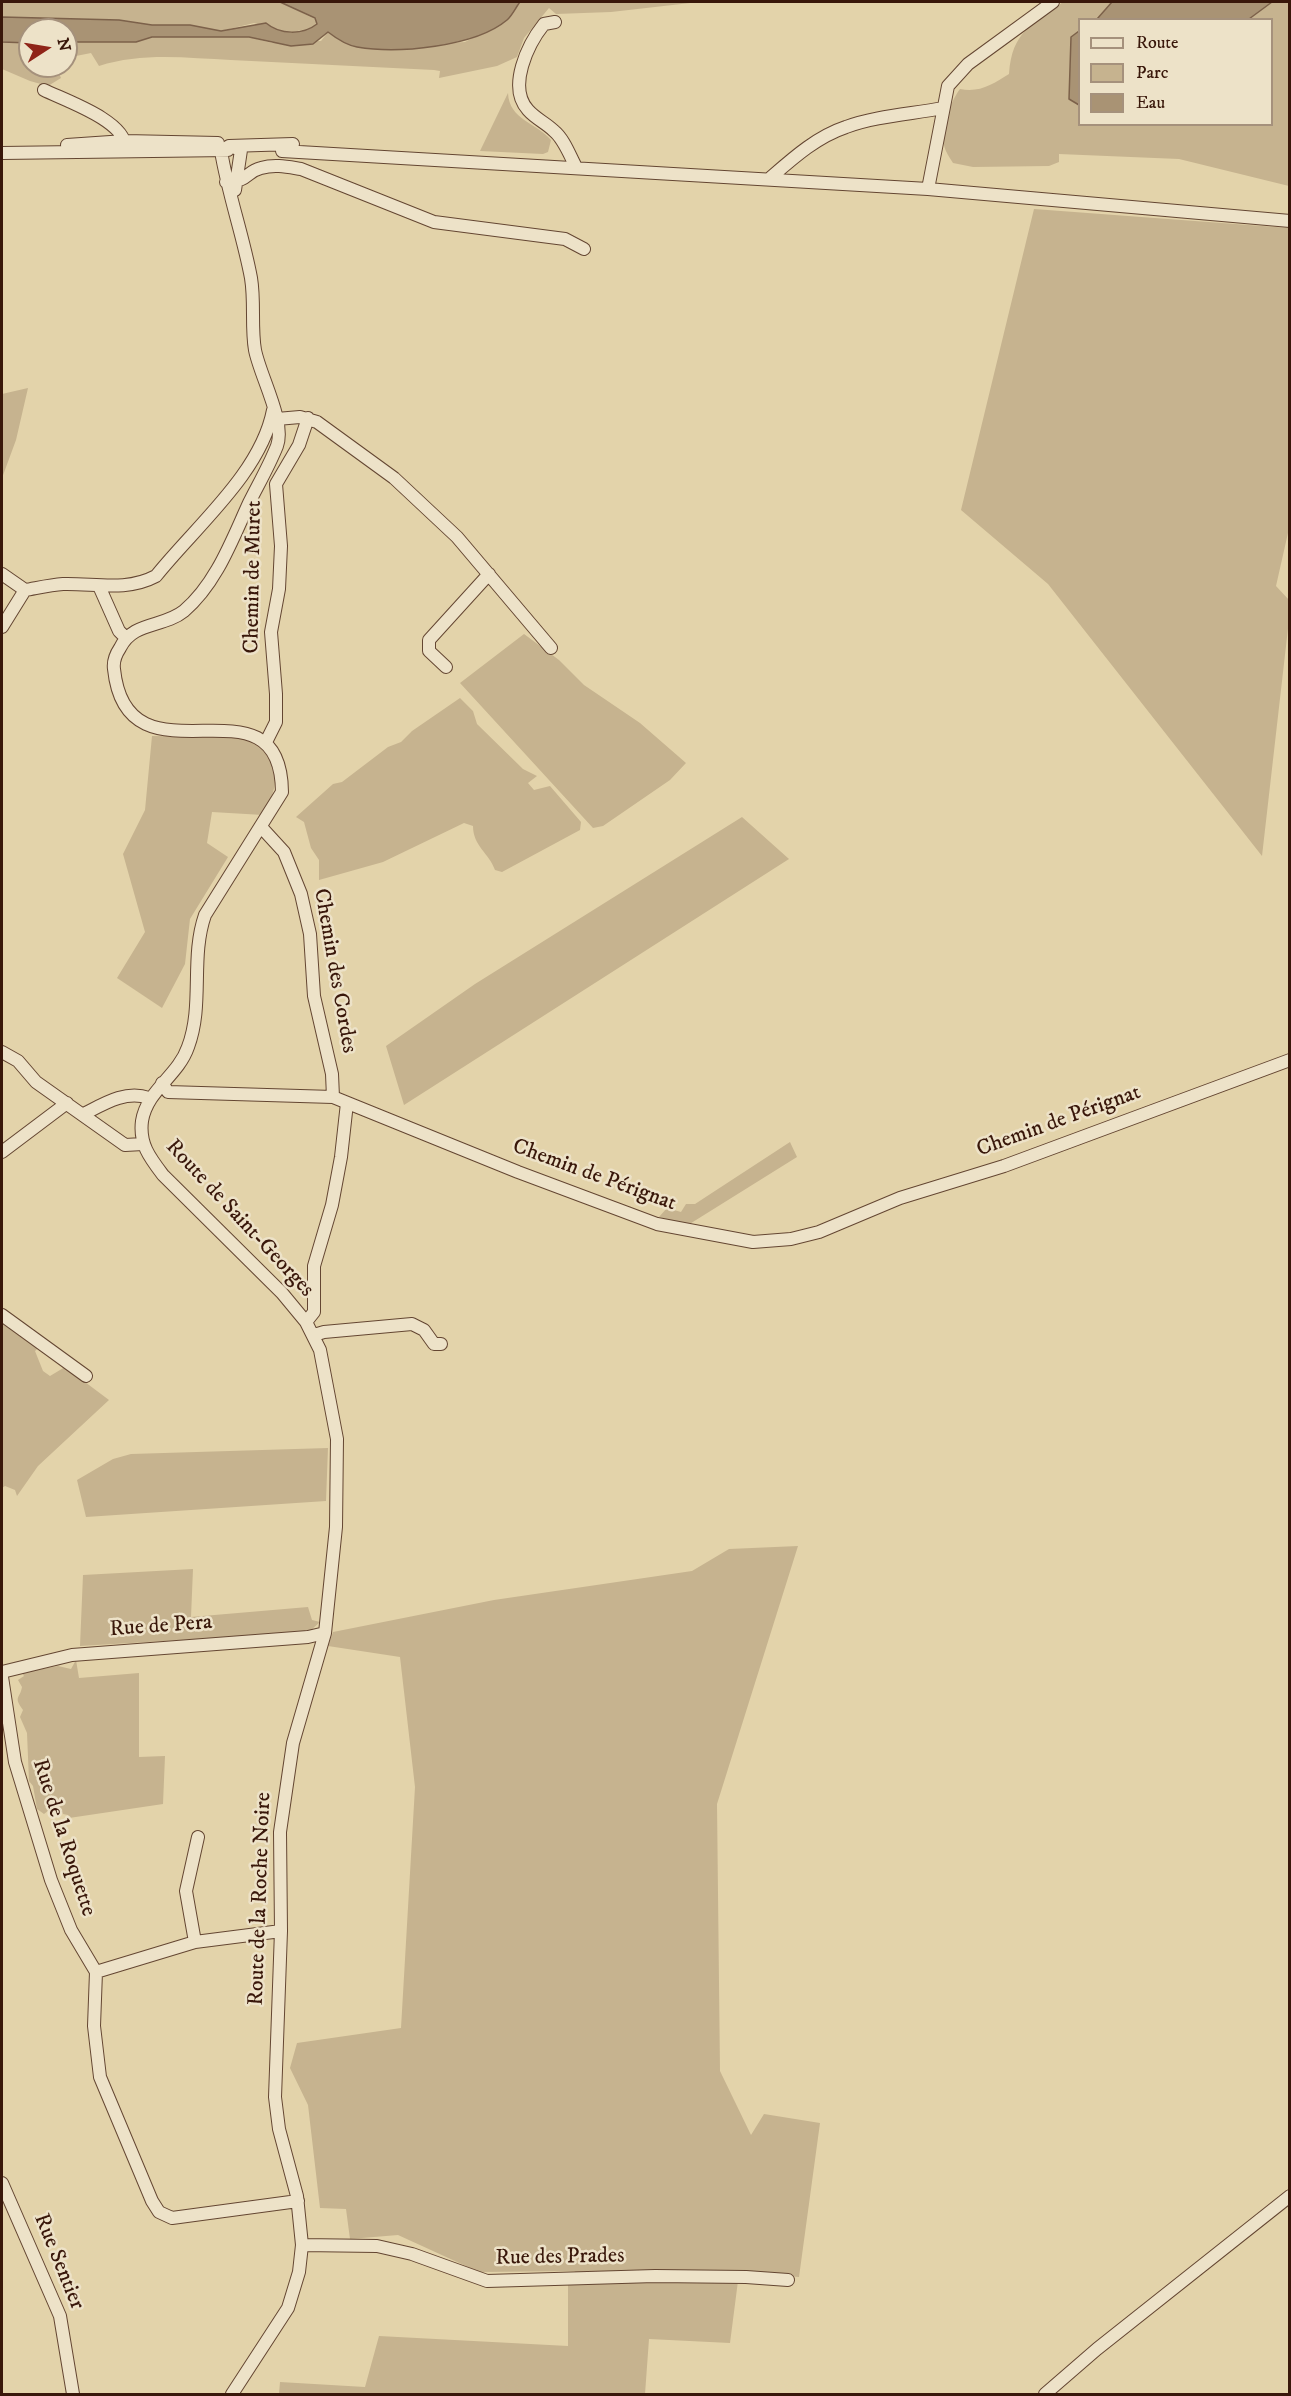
<!DOCTYPE html>
<meta charset="utf-8">
<style>
body{margin:0}
#map{position:relative;width:1291px;height:2396px;overflow:hidden;background:#e3d3aa;font-family:"IM FELL DW Pica",serif}
canvas{display:block}
.frame{position:absolute;inset:0;border:3px solid #39170a;pointer-events:none}
.legend{position:absolute;left:1078px;top:18px;width:195px;height:108px;box-sizing:border-box;background:#ede2c8;border:2px solid #a5917c;margin:0;padding:8px 10px;list-style:none;font-size:18px;color:#39170a}
.legend li{display:flex;align-items:center;gap:12px;height:30px}
.legend b{width:30px;border:2px solid #a5917c}
.north{position:absolute;left:18px;top:18px;width:60px;height:60px;box-sizing:border-box;background:#ede2c8;border:2px solid #a5917c;border-radius:50%;rotate:78deg;font-size:16px;font-weight:700;line-height:24px;text-align:center;color:#39170a}
.north::after{content:'';display:block;margin:auto;width:21px;height:27px;background:#8f2418;clip-path:polygon(50% 0,100% 100%,50% 72%,0 100%)}
</style>
<div id="map">
<canvas width="1291" height="2396"></canvas>
<div class="frame"></div>
<ul class="legend">
<li><b style="height:8px;background:#ede2c8"></b>Route</li>
<li><b style="height:16px;background:#c6b38f"></b>Parc</li>
<li><b style="height:16px;background:#a99374"></b>Eau</li>
</ul>
<div class="north">N</div>
</div>
<script>
const ctx = document.querySelector('canvas').getContext('2d');
ctx.lineJoin = 'round';
function fill(path, color) { ctx.fillStyle = color; ctx.fill(path, 'evenodd'); }
function stroke(path, color, width, dash) { ctx.strokeStyle = color; ctx.lineWidth = width; ctx.lineCap = dash ? 'butt' : 'round'; ctx.setLineDash(dash || []); ctx.stroke(path); }
function label(font, color, halo, rows, align = 'center') {
  ctx.font = font + ' "IM FELL DW Pica",serif'; ctx.lineWidth = 5; ctx.setLineDash([]); ctx.textBaseline = 'middle'; ctx.strokeStyle = halo; ctx.fillStyle = color; for (const [text, x, y, turn = 0] of rows) {
    ctx.save(); ctx.translate(x, y); ctx.rotate((+turn || 0) * Math.PI / 180); ctx.textAlign = isNaN(turn) ? turn : align; if (halo) ctx.strokeText(text, 0, 0); ctx.fillText(text, 0, 0); ctx.restore();
  }
}
fill(new Path2D(`
 M2,2H280L315,19L318,24L311,28L288,33L254,23L221,31L190,25H152L119,20L2,17Z
 M520,2H699L611,12L556,14L549,8L524,38L517,57L497,66L439,78L440,71L434,70C366,67 299,63 231,60C187,58 142,52 99,66L91,53L66,58V42H136L152,37H249L272,43L321,41L328,32L339,40L374,48L465,42L507,20Z
 M1063,2H1112L1097,19L1080,20L1079,31L1071,37L1069,99L1079,105L1080,124H1272V20L1249,19L1272,2H1289V186L1179,159L1059,154V162L1049,166L973,167L953,163C950,158 945,151 944,145C942,127 950,102 960,89C980,93 993,84 1009,74C1012,31 1032,25 1063,2Z
 M2,42L30,43V66H59L57,69L61,78L48,86L30,81L2,69Z
 M508,93C509,120 537,123 551,140L548,152L543,154L480,151Z
 M1034,209L1289,228L1290,524L1276,586L1289,600L1290,611L1262,856L1048,584L961,510Z
 M28,388L16,440L2,478V394Z
 M524,634L559,660L584,685L640,723L686,763L670,780L603,826L593,828L460,683Z
 M460,698L473,711L477,724L523,769L537,776L528,783L534,790L550,786L581,822L580,830L502,872L495,870C489,853 473,846 473,826L464,823L383,862L319,880V860L311,848L304,822L296,817L333,784L342,782L388,747L401,742L412,731Z
 M152,736L238,737L261,744C280,774 279,784 263,815L212,812L207,843L228,857L190,919L185,964L162,1008L117,978L145,932L123,854L145,810Z
 M742,817L789,859L404,1105L386,1046L475,984Z
 M790,1142L797,1157L688,1225L659,1217L667,1208L681,1212L686,1204H695Z
 M2,1319L40,1346L35,1351L43,1371L50,1376L65,1367L109,1400L38,1466L17,1496L15,1490L5,1486L2,1488Z
 M328,1448L326,1501L86,1517L77,1480L113,1459L131,1454Z
 M798,1546L717,1804L720,2071L751,2135L764,2114L820,2123L799,2277L739,2273L730,2343L649,2339L645,2394H279L280,2382L365,2387L379,2336L568,2346V2285L575,2271L479,2272L398,2235L350,2239L346,2209L320,2208L308,2105L290,2068L297,2043L401,2028L415,1787L400,1657L328,1646L333,1632L494,1600L692,1571L729,1549Z
 M193,1569L191,1617L308,1607L312,1620L320,1622L310,1631L299,1633L80,1646L83,1575Z
 M76,1660L79,1678L139,1673V1757L165,1756L163,1804L69,1818L68,1815L63,1814L59,1808L54,1806L44,1814L37,1809L33,1786L29,1781L27,1733L20,1717L23,1710C13,1696 20,1699 22,1687L18,1680L24,1676L22,1673L58,1666L71,1669Z`), '#c6b38f');
const water = new Path2D(`
 M280,2H520C516,7 512,16 507,20C475,47 397,54 357,47C346,45 337,39 328,32L313,44L291,46L249,37H152L136,42H66V30H30V43L2,42V17L119,20L152,25H190L221,31L266,23C280,35 303,35 317,24L315,18Z
 M1112,2H1272L1249,19H1097Z
 M1079,31V105L1069,99L1071,37Z`);
fill(water, '#a99374');
stroke(water, '#7c614a', 1.5);
const minor = new Path2D(`
 M555,22L544,24C528,44 507,87 528,110C536,119 546,123 554,131C564,139 570,156 576,167
 M44,90C64,100 126,121 125,147
 M67,145L125,141L218,143
 M230,146L241,150L235,190
 M282,151L928,189L1290,221
 M2,153L228,150
 M769,179C792,159 816,137 846,127C876,116 912,114 943,108
 M226,182C250,181 245,172 261,168C275,164 288,167 301,169L434,222L565,239L584,249
 M928,189L948,86L968,64L1053,2
 M277,419L300,417L317,422L394,478L457,537L551,648
 M2,574L25,590
 M99,586L119,631L125,637
 M25,590C37,588 50,585 63,584C94,583 126,592 156,576C195,527 261,473 273,410
 M2,627L25,590
 M446,667L429,651V640L489,574
 M266,742L276,722V694L271,632L279,589L281,546L276,484L299,445L308,418
 M262,828L284,852L301,894L310,934L314,996L332,1074L333,1097
 M2,1052L18,1061L36,1082L125,1145L143,1144
 M162,1083L168,1092L333,1097L518,1172L657,1224L753,1242L791,1239L819,1232L900,1198L1004,1166L1290,1060
 M84,1114C105,1103 126,1090 149,1098
 M2,1152L67,1103
 M2,1315L86,1376
 M306,1322L314,1312V1266L332,1205L341,1157L347,1103
 M314,1335L324,1332L412,1324L424,1330L434,1344H441
 M2,1672L72,1655L308,1637L325,1633
 M2,1677L15,1762L51,1880L71,1930L96,1972L94,2026L100,2077L152,2201L159,2212L172,2218L298,2201
 M195,1942L186,1891L198,1837
 M96,1972L195,1942L281,1931
 M2,2183L60,2316L73,2394
 M302,2245L377,2246L412,2254L487,2281L655,2276L746,2277L788,2280
 M232,2394L288,2308L299,2272L302,2245L297,2196L279,2129L275,2097L281,1931L280,1832L293,1743L325,1633L336,1527L337,1439L320,1350L306,1322L282,1293L163,1175C150,1158 139,1144 142,1121C147,1090 178,1076 188,1047C204,1005 190,958 205,915L282,792C281,667 127,795 114,669C113,662 116,654 120,648C133,621 163,628 184,611C216,584 232,540 249,503C258,485 269,466 277,446C286,422 260,376 255,350C251,327 255,302 251,278C243,235 228,194 221,151L229,146L293,144
 M1045,2394L1097,2349L1290,2196`);
stroke(minor, '#644632', 14);
stroke(minor, '#ede2c8', 12);
label('22px', '#39170a', '#ede2c8', [
 ["Chemin de Muret",254,577,-89],
 ["Chemin des Cordes",334,971,80],
 ["Chemin de Pérignat",1059,1122,-20],
 ["Chemin de Pérignat",594,1176,20],
 ["Route de Saint-Georges",239,1219,47],
 ["Rue de Pera",161,1627,-4],
 ["Rue de la Roquette",63,1838,72],
 ["Route de la Roche Noire",261,1899,-88],
 ["Rue des Prades",560,2258,-1],
 ["Rue Sentier",58,2262,68]
]);
</script>
